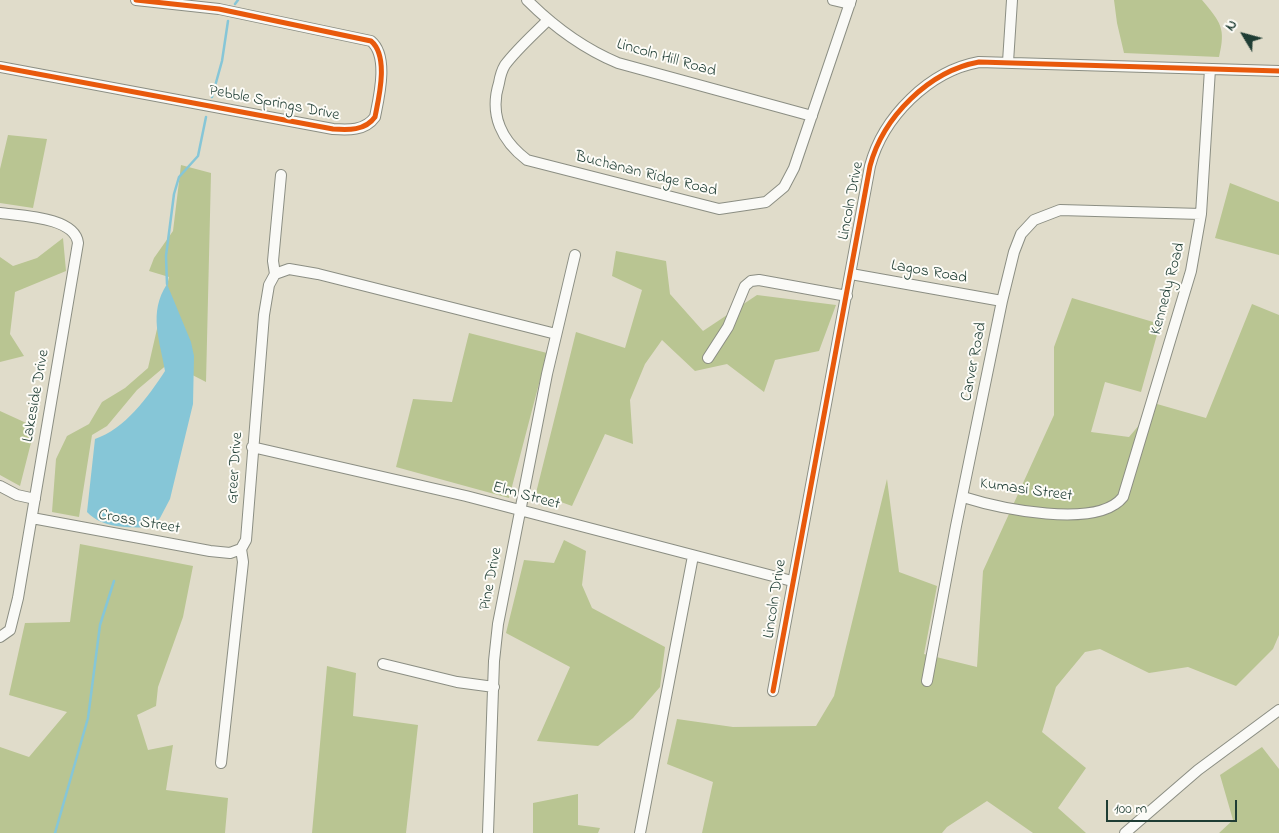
<!DOCTYPE html>
<style>
body{margin:0}
#map{position:relative;width:1279px;height:833px;overflow:hidden;background:#e0dcca;font-family:"Indie Flower",sans-serif}
canvas{display:block}
.north{position:absolute;left:1219px;top:10px;width:50px;height:50px;-webkit-text-stroke:4px #fdfcf7;paint-order:stroke;rotate:307deg;font-size:14px;font-weight:700;line-height:20px;text-align:center;color:#1f3d34}
.north::after{content:'';display:block;margin:auto;width:18px;height:22px;background:#1f3d34;clip-path:polygon(50% 0,100% 100%,50% 72%,0 100%)}
.scale{position:absolute;left:1106px;top:800px;width:131px;height:22px;box-sizing:border-box;border:2px solid #1f3d34;border-top:0;padding-left:6px;font-size:15px;line-height:18px;white-space:nowrap;color:#1f3d34;-webkit-text-stroke:4px #fdfcf7;paint-order:stroke}
</style>
<div id="map">
<canvas width="1279" height="833"></canvas>
<div class="north">N</div>
<div class="scale">100 m</div>
</div>
<script>
const ctx = document.querySelector('canvas').getContext('2d');
ctx.lineJoin = 'round';
function fill(path, color) { ctx.fillStyle = color; ctx.fill(path, 'evenodd'); }
function stroke(path, color, width, dash) { ctx.strokeStyle = color; ctx.lineWidth = width; ctx.lineCap = dash ? 'butt' : 'round'; ctx.setLineDash(dash || []); ctx.stroke(path); }
function label(font, color, halo, rows, align = 'center') {
  ctx.font = font + ' "Indie Flower",sans-serif'; ctx.lineWidth = 4; ctx.setLineDash([]); ctx.textBaseline = 'middle'; ctx.strokeStyle = halo; ctx.fillStyle = color; for (const [text, x, y, turn = 0] of rows) {
    ctx.save(); ctx.translate(x, y); ctx.rotate((+turn || 0) * Math.PI / 180); ctx.textAlign = isNaN(turn) ? turn : align; if (halo) ctx.strokeText(text, 0, 0); ctx.fillText(text, 0, 0); ctx.restore();
  }
}
fill(new Path2D(`
 M1114,0H1202C1221,23 1226,28 1219,57L1124,53L1117,23Z
 M8,135L47,139L33,208L0,203V169Z
 M181,165L211,173L206,382L169,363L137,390L107,426L92,435L79,517L52,512L56,459L67,436L89,424L102,402L125,388L148,368L169,277L149,271L154,258L173,231Z
 M1230,183L1279,202V255L1215,238Z
 M63,238L66,271L15,292L10,334L24,356L0,362V257L13,266L37,258Z
 M616,251L666,261L670,294L703,331L757,295L836,305L819,351L775,360L764,392L727,364L695,371L662,340L645,364L630,400L633,444L605,434L572,506L536,493L576,332L625,348L642,290L612,276Z
 M1072,298L1160,324L1141,392L1105,382L1091,432L1129,437L1157,404L1206,418L1252,304L1279,315V635L1273,649L1236,686L1188,667L1149,673L1100,649L1085,652L1056,687L1042,732L1086,768L1058,808L1086,833H1033L987,801L947,827L942,833H702L713,782L667,764L677,719L733,727L816,726L834,696L887,479L899,572L937,586L924,654L977,667L983,571L1054,415V347Z
 M469,333L547,353L509,498L396,467L413,399L452,402Z
 M0,411L35,427L20,486L0,475Z
 M564,540L586,551L582,585L592,608L665,647L660,687L633,718L598,746L537,741L570,667L506,633L524,560L554,563Z
 M80,544L193,566L183,617L158,687L156,706L137,715L148,750L173,745L166,790L228,798L225,833H0V747L29,757L67,712L9,695L25,623L70,622Z
 M327,666L356,673L353,716L418,725L406,833H312Z
 M1262,747L1279,769V833H1219L1233,820L1220,775Z
 M578,794V825L600,828L598,833H533V803Z`), '#b9c592');
fill(new Path2D(`
 M167,284L191,342L194,356L193,404L170,499L160,518L151,528C128,527 103,529 87,512L95,439C125,429 148,397 165,371C160,340 148,313 167,284Z`), '#86c6d7');
stroke(new Path2D(`
 M235,4L238,0
 M212,97L222,61L228,21
 M167,284L166,256L174,194L179,177L198,156L206,117
 M55,833L88,718L100,625L114,581`), '#86c6d7', 2.5);
const street = new Path2D(`
 M527,0C554,27 582,48 618,63L812,116
 M833,0L850,4
 M548,20C534,34 517,49 505,65C502,70 500,77 499,83C489,115 502,141 527,160L719,209L766,202L784,187L794,168L851,0
 M1008,62L1012,0
 M0,67L333,129C348,130 365,131 375,117C379,97 389,56 371,41L219,9L136,0
 M0,213C21,216 75,217 78,243L18,598L10,630L0,637
 M275,274L289,269L318,274L556,334
 M851,274L1002,301
 M708,358L728,327L745,286L751,281L759,280L847,296
 M252,447L466,496L792,581
 M0,486L17,495L35,499
 M963,497C998,508 1097,530 1123,497L1191,271L1201,214L1210,69
 M32,518L210,551L230,553L241,549
 M383,664L457,682L494,687
 M927,681L956,526L1002,301L1014,252L1021,234L1034,220L1060,210L1201,214
 M773,691C804,516 837,341 870,166C883,117 929,71 979,62L1279,71
 M221,763L243,562L241,549L246,540L264,315L269,285L275,274L273,261L281,175
 M488,833L494,661L498,624L547,374L575,255
 M640,833L693,556
 M1125,833L1198,770L1279,710`);
stroke(street, '#8b8e83', 12);
stroke(street, '#fafaf7', 10);
stroke(new Path2D(`
 M0,67L333,129C348,130 365,131 375,117C379,97 389,56 371,41L219,9L136,0
 M773,691C804,516 837,341 870,166C883,117 929,71 979,62L1279,71`), '#e8590c', 5);
label('16px', '#1f3d34', '#fdfcf7', [
 ["Lincoln Hill Road",666,59,16],
 ["Pebble Springs Drive",274,104,11],
 ["Buchanan Ridge Road",646,175,14],
 ["Lincoln Drive",852,201,-79],
 ["Lagos Road",929,273,10],
 ["Kennedy Road",1169,289,-75],
 ["Carver Road",975,362,-79],
 ["Lakeside Drive",37,396,-80],
 ["Greer Drive",236,468,-86],
 ["Kumasi Street",1026,491,8],
 ["Elm Street",526,497,15],
 ["Cross Street",139,523,10],
 ["Pine Drive",492,579,-79],
 ["Lincoln Drive",776,599,-81]
]);
</script>
